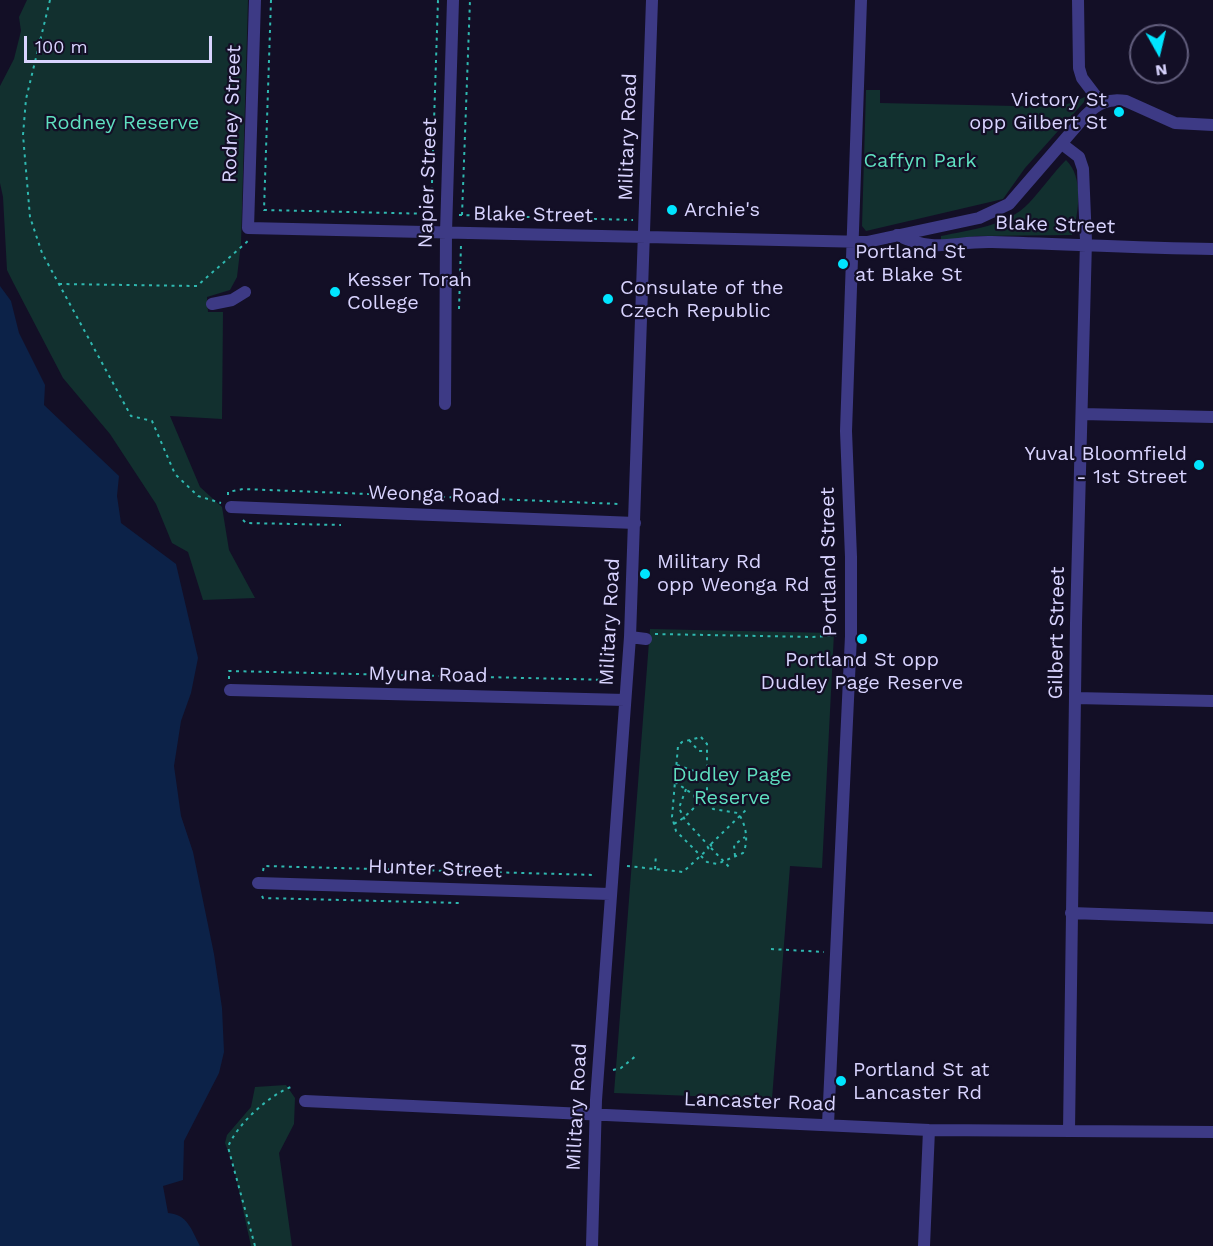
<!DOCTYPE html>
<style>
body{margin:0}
#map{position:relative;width:1213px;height:1246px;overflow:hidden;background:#130f26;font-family:"Work Sans",sans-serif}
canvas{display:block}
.north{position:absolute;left:1129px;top:24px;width:60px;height:60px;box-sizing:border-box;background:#130f26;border:2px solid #625e7d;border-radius:50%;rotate:172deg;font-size:16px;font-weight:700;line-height:24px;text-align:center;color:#d9d4ff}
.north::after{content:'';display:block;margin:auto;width:21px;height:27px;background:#00e5ff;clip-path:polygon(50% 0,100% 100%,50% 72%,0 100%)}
.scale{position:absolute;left:24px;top:36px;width:188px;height:27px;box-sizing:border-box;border:3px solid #d9d4ff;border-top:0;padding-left:8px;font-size:18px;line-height:21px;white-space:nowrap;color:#d9d4ff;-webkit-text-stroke:4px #130f26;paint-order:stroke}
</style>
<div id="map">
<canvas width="1213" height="1246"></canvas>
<div class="north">N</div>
<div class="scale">100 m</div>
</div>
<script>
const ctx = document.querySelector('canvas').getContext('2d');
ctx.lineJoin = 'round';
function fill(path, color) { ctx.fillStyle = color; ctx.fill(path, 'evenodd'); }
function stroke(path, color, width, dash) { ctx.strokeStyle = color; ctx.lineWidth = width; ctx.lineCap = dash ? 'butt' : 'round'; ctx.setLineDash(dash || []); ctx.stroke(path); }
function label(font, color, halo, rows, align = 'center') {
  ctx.font = font + ' "Work Sans",sans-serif'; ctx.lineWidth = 4.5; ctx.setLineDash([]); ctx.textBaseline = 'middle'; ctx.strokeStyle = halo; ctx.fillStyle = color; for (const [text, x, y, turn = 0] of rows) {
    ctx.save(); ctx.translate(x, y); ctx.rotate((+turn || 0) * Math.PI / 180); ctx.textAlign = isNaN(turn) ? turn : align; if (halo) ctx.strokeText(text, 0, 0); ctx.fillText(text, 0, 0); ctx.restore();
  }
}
fill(new Path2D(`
 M27,0H248L241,243L237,277L230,290L207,297L208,312H223L222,419L170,416L200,487L222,507L229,550L255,598L203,600L188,552L172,543L156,504L110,434L63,378L14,284L7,270L3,197L0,183V86L14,59L21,31L19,17Z
 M866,90H880V103L1060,107L1085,97L1084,102L1025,168L1003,199L866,231L862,226Z
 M1066,160C1084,177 1079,213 1072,235L976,236L941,242V236C969,230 1008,226 1029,203C1042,189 1053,173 1066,160Z
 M650,629L834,633L822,868L790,866L772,1099L614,1093Z
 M286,1085L295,1098L294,1124L279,1153L292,1246H251L233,1164L225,1143L227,1135L251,1107L255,1087Z`), '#12302f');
fill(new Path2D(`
 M0,286L11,301L19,333L45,385L44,405L119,476L117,496L121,523L176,564L198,658L191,693L181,721L174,766L181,816L193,852L214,954L222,1008L224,1052L219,1073L184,1141L183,1180L163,1186L168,1213C188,1215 191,1229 200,1246H0Z`), '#0c2248');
stroke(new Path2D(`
 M50,0L26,99L23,135L30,217L42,253L131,416L152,421L175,474L198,496L221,503
 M271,0L264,210L435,214
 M431,213L438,0
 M459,215L633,220
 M462,215L470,0
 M59,284L197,286L248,241
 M459,309L461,245
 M228,495V492L243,489L620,504
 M243,520L246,523L341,525
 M655,634L813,637L838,635
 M862,637H868
 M229,679V671L611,680
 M701,737L707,744V800L713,809L738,813C746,824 749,841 743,853L717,864L707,862L676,831L672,817L678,746L682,742Z
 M689,740L699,751H707
 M677,765L700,773H707
 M675,782L694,795L696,804
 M686,789L679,808L685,820L708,845
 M674,824C689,816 693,805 707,800
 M710,844L712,847L709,849L707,846Z
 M711,844L748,808
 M711,848L730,868
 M735,856L734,845L745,837
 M627,866L683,872L708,849
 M655,869L656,854
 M263,871L264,866L596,875
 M262,896L263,898L459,903
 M771,949L824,952
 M613,1070L621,1068L637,1055
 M255,1246L228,1147C237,1124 271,1093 294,1086`), '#2fb8b0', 2, [3, 4.5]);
stroke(new Path2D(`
 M255,0L248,228L867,242L979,218L1009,204L1086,115C1098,103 1109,98 1126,101L1175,123L1213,125
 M1078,0L1079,68L1082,78L1101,103
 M1062,144L1079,157L1083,169L1086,241L1076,623L1069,1131
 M897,235C938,254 951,241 992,242C1065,244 1139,248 1213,249
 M212,304L232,300L245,292
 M445,404L446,232L453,0
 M1082,414L1213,417
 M231,507L635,523
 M630,637L646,639
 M230,690L625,700
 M1075,698L1213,701
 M258,883L610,894
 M1071,913L1213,918
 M305,1101L929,1130L1213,1132
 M828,1124L851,636V557L846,431L861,0
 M592,1246L596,1100L630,637L652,0
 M924,1246L929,1130`), '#3d3a85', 12);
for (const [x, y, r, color] of [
 [1119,112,6,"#00e5ff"],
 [672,210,6,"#00e5ff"],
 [843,264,6,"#00e5ff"],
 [335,292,6,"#00e5ff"],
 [608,299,6,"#00e5ff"],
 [1199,465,6,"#00e5ff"],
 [645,574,6,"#00e5ff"],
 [862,639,6,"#00e5ff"],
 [841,1081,6,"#00e5ff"]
]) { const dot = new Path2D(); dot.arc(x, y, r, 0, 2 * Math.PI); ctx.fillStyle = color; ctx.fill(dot); stroke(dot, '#130f26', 2); }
label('20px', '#d9d4ff', '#130f26', [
 ["Victory St",1107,100,"right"],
 ["opp Gilbert St",1107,123,"right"],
 ["Archie's",684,210],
 ["Portland St",855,252],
 ["at Blake St",855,275],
 ["Kesser Torah",347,280],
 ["College",347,303],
 ["Consulate of the",620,288],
 ["Czech Republic",620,311],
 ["Yuval Bloomfield",1187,454,"right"],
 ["- 1st Street",1187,477,"right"],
 ["Military Rd",657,562],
 ["opp Weonga Rd",657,585],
 ["Portland St opp",862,660,"center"],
 ["Dudley Page Reserve",862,683,"center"],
 ["Portland St at",853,1070],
 ["Lancaster Rd",853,1093]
], 'left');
label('20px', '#d9d4ff', '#130f26', [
 ["Rodney Street",232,114,-88],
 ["Military Road",628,137,-88],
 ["Napier Street",428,183,-88],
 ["Blake Street",533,215,1],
 ["Blake Street",1055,225,2],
 ["Weonga Road",434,495,2],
 ["Portland Street",829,562,-91],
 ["Military Road",610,622,-87],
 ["Gilbert Street",1057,633,-89],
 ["Myuna Road",428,675,1],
 ["Hunter Street",435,869,2],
 ["Lancaster Road",760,1102,2],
 ["Military Road",577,1107,-87]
]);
label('20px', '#5fe0c0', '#130f26', [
 ["Rodney Reserve",122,123],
 ["Caffyn Park",920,161],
 ["Dudley Page",732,775],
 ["Reserve",732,798]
]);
</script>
